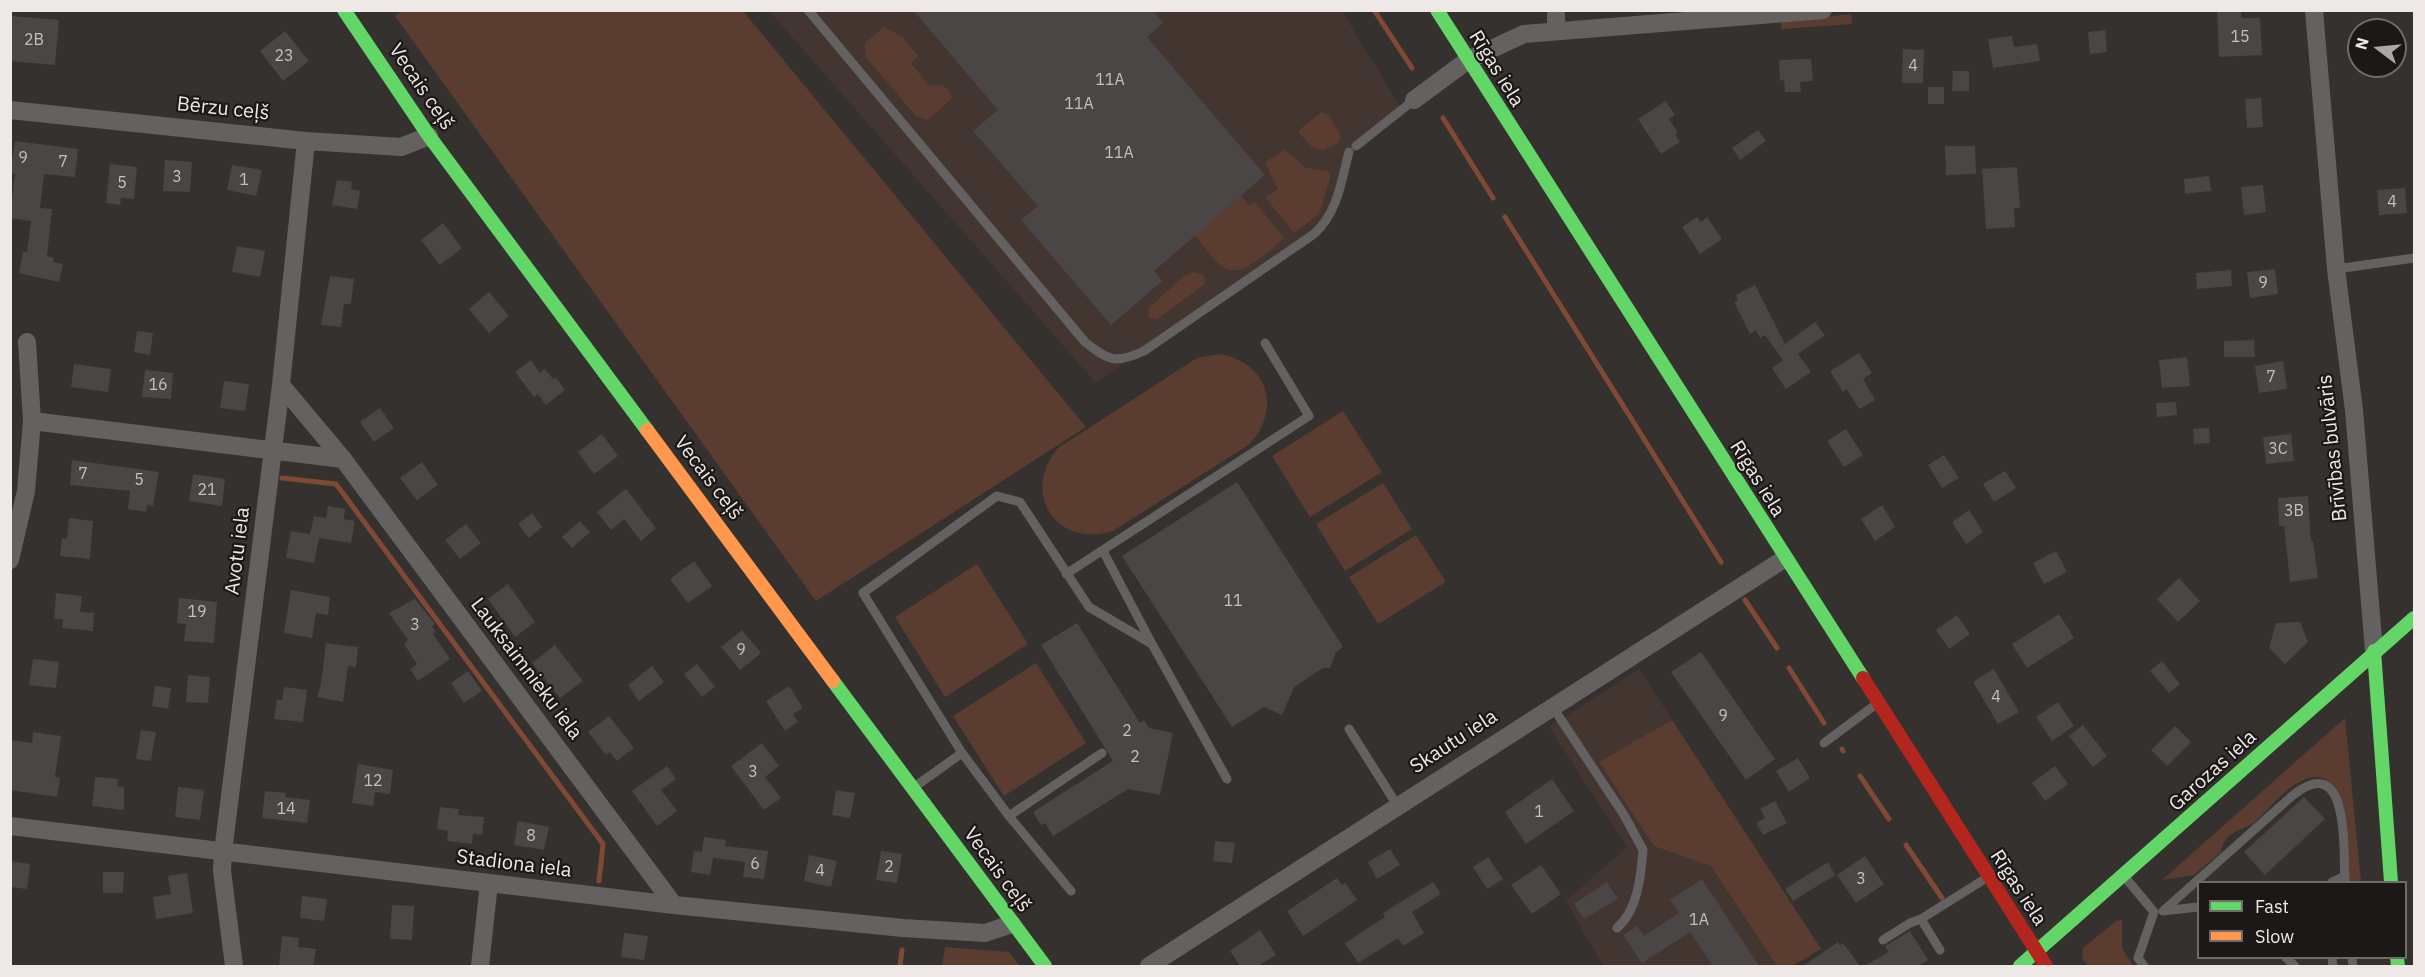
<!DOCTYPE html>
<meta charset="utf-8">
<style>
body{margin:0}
#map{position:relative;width:2425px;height:977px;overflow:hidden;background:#35312f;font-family:"IBM Plex Sans",sans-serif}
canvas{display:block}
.frame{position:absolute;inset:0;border:12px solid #eee8e7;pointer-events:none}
.legend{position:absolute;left:2197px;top:881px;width:210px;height:78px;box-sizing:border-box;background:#1c1817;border:2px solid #706b6a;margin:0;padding:8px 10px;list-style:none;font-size:18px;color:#eee8e7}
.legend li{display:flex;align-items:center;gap:12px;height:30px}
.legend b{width:30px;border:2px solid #706b6a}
.north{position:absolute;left:2347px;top:18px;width:60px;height:60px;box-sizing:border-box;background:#1c1817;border:2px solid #706b6a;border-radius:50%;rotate:286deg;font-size:16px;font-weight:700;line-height:24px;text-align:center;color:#eee8e7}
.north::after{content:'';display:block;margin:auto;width:21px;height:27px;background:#ada8a7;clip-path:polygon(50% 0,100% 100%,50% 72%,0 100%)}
</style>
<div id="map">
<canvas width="2425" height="977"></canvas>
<div class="frame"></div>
<ul class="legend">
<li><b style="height:8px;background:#63d668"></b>Fast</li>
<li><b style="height:8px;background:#ff974d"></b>Slow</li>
</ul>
<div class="north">N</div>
</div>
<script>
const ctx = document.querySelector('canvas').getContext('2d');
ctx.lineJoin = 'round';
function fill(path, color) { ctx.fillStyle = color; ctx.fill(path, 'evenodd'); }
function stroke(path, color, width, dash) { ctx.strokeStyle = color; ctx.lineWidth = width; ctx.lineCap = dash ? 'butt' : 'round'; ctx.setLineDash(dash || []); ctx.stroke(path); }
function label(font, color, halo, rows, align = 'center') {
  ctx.font = font + ' "IBM Plex Sans",sans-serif'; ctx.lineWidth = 4.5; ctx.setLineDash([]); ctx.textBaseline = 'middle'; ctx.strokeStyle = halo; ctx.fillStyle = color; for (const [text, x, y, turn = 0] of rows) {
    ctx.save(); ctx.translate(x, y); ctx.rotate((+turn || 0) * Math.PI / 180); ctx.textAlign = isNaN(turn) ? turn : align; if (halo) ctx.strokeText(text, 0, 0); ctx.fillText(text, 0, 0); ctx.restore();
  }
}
fill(new Path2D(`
 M769,11H1342L1402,110L1349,152L1323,226L1096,383Z
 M1639,669L1821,949L1792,966H1603L1566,901L1627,847L1549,727Z`), '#433631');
fill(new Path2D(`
 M402,10L743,11L1086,427L816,601L395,16Z
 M1851,14L1852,24L1781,29V21Z
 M884,27L903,37L918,56L911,63L929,86C941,84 948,85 952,98L928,120L916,116L865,56V43Z
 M1321,113L1329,115L1341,137L1338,143L1323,151L1312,147L1299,133L1300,129Z
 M1285,150L1306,168L1328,171L1331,175L1319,214L1294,233L1265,197L1278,190L1265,162Z
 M1241,196L1249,205L1255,202L1284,238C1270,249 1243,279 1224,268C1213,261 1203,245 1195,235Z
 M1195,272L1204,276L1205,284L1157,319L1149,318L1148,309L1185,275Z
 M1220,354C1268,363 1282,408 1250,444L1113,531C1057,549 1020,493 1058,448L1197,358Z
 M1343,411L1382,472L1310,517L1272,456Z
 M1383,483L1412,529L1345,571L1316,524Z
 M1416,535L1446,582L1378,624L1349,577Z
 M977,564L1028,644L945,697L895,617Z
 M1036,663L1086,743L1004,796L953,716Z
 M2345,718L2361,882H2348C2346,858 2350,761 2306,779C2287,786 2271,807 2256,821C2244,832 2225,828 2221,852L2194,875L2162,880Z
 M1672,720L1821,949L1792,966H1777L1711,866L1654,846L1599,762Z
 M2122,920V948L2133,966H2088L2082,958L2083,948L2116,921Z
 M945,947L1009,952L1020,966H942Z`), '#5b3c31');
stroke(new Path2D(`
 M1374,10L1412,68
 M1443,118L1493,198
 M1505,217L1721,562
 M282,478L336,484L603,844L599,881
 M1745,600L1777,648
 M1789,668L1824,723
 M1842,749L1843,751
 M1860,776L1889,819
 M1906,845L1942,898
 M900,966L902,950`), '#804934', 5);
fill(new Path2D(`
 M913,10H1152L1163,23L1147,37L1265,175L1154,271L1162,281L1111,325L1021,220L1038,206L973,131L998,110Z
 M2217,10H2241V18H2260L2262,55L2219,57Z
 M10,16L59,20L55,65L10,61Z
 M2105,30L2107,52L2090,54L2088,32Z
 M285,31L309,61L283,81L260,51Z
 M2012,36L2014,47L2037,44L2040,61L1993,68L1988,39Z
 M1903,49L1924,50L1923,83H1902Z
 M1811,59L1813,81L1800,82L1801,92H1785L1784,80L1780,81L1779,60Z
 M1953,71H1969V91H1952Z
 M1928,87H1944V104H1928Z
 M2261,98L2263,127L2247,128L2245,99Z
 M1666,101L1675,115L1669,119L1678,133L1675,135L1680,142L1661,154L1638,119Z
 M1758,130L1766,141L1740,160L1732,148Z
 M15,141L78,149L75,177L44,174L40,208L52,209L47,256L54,258L53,262L63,264L59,282L19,273L23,251L27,252L31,221L10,218L15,174L10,172Z
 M1945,146H1975L1976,174L1946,175Z
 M165,160L192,162L190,192L163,191Z
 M110,164L137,167L134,199L121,198L120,205L106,203Z
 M232,165L262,170L256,196L227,190Z
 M2017,167L2020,208H2014L2015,227L1986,229L1982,169Z
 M2209,176L2211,191L2185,194L2184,179Z
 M337,180L352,182L351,189L360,191L357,209L332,205Z
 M2263,185L2266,212L2244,215L2241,187Z
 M2405,188L2407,213L2379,215L2377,190Z
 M1697,217L1701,222L1707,217L1722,239L1700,254L1682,227Z
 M443,223L462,248L440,265L421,240Z
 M237,246L265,251L260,277L232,272Z
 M2275,269L2278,294L2250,298L2247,272Z
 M2231,270L2232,286L2197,289L2196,273Z
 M330,276L354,279L351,304H344L341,327L321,325Z
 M1755,285L1785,344L1815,322L1825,335L1798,354L1811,372L1786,389L1772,368L1783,360L1765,335L1760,338L1756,330L1750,334L1734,302L1738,300L1736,295Z
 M489,292L509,316L489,333L469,309Z
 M137,331L153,333L150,355L134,352Z
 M2254,340L2255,357H2224V341Z
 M1859,353L1872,373L1863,379L1875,400L1859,409L1847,389L1843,392L1830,371Z
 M2187,357L2190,386L2162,388L2159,360Z
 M531,360L540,373L545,369L553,379L556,377L565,390L546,405L538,394L534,397L515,372Z
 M2283,361L2287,389L2259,393L2255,366Z
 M74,364L111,369L108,392L71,387Z
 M145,370L173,373L171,399L142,397Z
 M224,381L249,384L245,411L220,408Z
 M2176,402L2177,415L2157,417L2156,403Z
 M380,408L394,428L374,442L360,422Z
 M2209,428L2210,443L2194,444L2193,429Z
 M1846,429L1863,455L1844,467L1827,441Z
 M602,434L618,456L594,474L578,452Z
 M2291,434L2294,461L2266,464L2263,437Z
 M1944,455L1959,478L1942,488L1928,465Z
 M72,460L159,472L153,506L147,505L146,512L128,509L130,491L70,485Z
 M422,462L438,485L417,500L400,478Z
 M2005,471L2016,488L1994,502L1983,484Z
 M193,474L225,479L222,506L189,501Z
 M1237,482L1343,647L1336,652L1330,668H1323L1294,687L1282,715L1264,707L1232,727L1122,556Z
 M626,489L656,528L641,541L624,519L611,530L597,512Z
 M2308,496L2311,541H2313L2318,578L2290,582L2284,526H2279L2278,498Z
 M1882,505L1895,527L1875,541L1861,519Z
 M328,506L345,509L344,519L355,521L351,543L319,538L314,563L286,558L291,531L310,534L314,516L326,518Z
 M1969,510L1983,532L1966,544L1952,522Z
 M532,513L542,527L529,538L518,524Z
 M69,518L93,521L90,559L60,556L62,538L67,539Z
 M580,521L590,532L572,548L562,537Z
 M466,524L481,543L460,559L445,540Z
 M2056,551L2067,572L2044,584L2033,563Z
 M694,561L712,586L688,603L670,579Z
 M2179,578L2200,601L2178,622L2157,599Z
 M508,584L535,622L515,637L488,599Z
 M291,590L330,597L328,615L316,613L312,638L284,633Z
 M56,593L82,596L80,612L94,613L93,631L62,628L63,619H54Z
 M179,598L217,602L214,643L184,641L186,624L177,623Z
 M415,599L435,624L432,626L436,632L433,634L450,659L418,681L410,669L417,664L404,644L408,640L389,613Z
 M2059,614L2074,638L2027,668L2012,644Z
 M1957,615L1970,634L1949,649L1936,630Z
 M2300,622L2308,642L2285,664L2269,648L2276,623Z
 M1077,623L1140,723L1144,720L1149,728L1173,733L1160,795L1128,789L1053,836L1045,823L1041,825L1033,812L1113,761L1041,645Z
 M742,630L761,653L740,670L721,647Z
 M326,643L358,647L356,667L348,666L343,702L317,697L321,684Z
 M555,645L583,681L560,698L532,663Z
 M1701,652L1775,759L1746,780L1671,672Z
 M33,659L59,662L56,688L29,685Z
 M2162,661L2180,684L2169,693L2150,671Z
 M697,664L715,687L702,697L684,674Z
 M652,666L664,682L639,701L628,685Z
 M1994,669L2019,712L1998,724L1973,682Z
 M468,671L482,691L464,703L451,683Z
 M188,675L210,677L208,703L186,702Z
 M155,686L171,688L168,709L152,706Z
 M789,686L803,708L793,714L798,722L785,731L766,701Z
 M284,687L307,690L303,722L274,719L277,700H282Z
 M2058,702L2074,726L2052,741L2036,717Z
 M609,716L634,748L617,761L610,752L606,755L588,732Z
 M2083,725L2107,756L2093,767L2069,736Z
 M2175,726L2191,742L2167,766L2151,750Z
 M141,730L156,732L151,761L136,759Z
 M33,732L61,736L55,777L60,778L57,797L10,790V740L32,743Z
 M762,743L779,766L765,777L781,798L764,810L731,766Z
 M1798,758L1810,778L1789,792L1776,771Z
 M358,764L393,770L390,794L375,792L373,806L352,803Z
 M667,766L676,779L661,790L677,811L657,826L632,791Z
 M2055,766L2068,784L2045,801L2032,783Z
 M95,777L118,779L117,786L124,787V810L92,806Z
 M1552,779L1574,811L1526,844L1505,812Z
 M178,787L204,790L200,820L175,817Z
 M836,790L855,793L850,818L832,815Z
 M265,791L286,793L285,797L310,800L307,823L262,818Z
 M2304,797L2325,819L2265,875L2244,852Z
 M1775,801L1787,823L1763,835L1756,823L1765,818L1760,809Z
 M440,807L459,809L458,815L484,817L482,835L473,834L472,844L447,841L448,831L437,829Z
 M518,821L549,827L544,850L514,845Z
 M704,837L726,840L725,846L768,851L764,879L743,877L745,862L713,858L710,875L691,872L694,851L702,852Z
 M1215,841L1235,843L1232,863L1213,861Z
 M1390,849L1400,865L1377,879L1368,862Z
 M881,851L902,854L897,883L876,880Z
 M809,855L837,861L831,887L804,881Z
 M1865,856L1884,884L1856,903L1837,875Z
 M1488,857L1503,879L1487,889L1473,867Z
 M10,861L30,864L27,889L10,887Z
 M1828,862L1835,875L1793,901L1785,889Z
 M1541,865L1561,894L1532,914L1511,885Z
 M103,872H124L123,893H103Z
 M187,873L193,913L156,919L153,897L171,894L168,876Z
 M1337,878L1342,885L1345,883L1357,900L1303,936L1287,911Z
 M1702,879L1759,966H1713L1690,932L1642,963L1623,935L1637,926L1644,936L1679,913L1670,900Z
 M1433,882L1441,894L1412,912L1424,933L1403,946L1398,938L1358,963L1345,943L1385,917L1383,913Z
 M1607,882L1618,899L1584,919L1574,904Z
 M302,896L327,899L324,921L300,918Z
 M392,905L414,906L412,940L390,939Z
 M1260,930L1276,955L1258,966H1240L1230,951Z
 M1910,931L1928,960L1918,966H1864L1889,952L1885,946Z
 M624,933L648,936L644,960L621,957Z
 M282,936L299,938L298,947L316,949L313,966H279Z
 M1838,942L1840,945L1843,943L1860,966H1803Z`), '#4a4646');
stroke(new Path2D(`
 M808,10L1085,342C1109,361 1116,364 1144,351L1314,234C1338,212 1341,182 1349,152
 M1356,146L1414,100
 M2336,269L2414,258
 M1103,551L1152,644
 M1066,574L1309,416L1265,343
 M1552,706L1624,815L1643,850C1641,875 1638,910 1617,928
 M1349,729L1397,805
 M1824,743L1875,705
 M913,788L962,753
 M1009,816L962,753L863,593L997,496L1020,502L1089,607L1152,644L1227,779
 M2124,876L2154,912
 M2332,882L2345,876
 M1071,891L1009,816L1102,753
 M2163,911L2292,796C2350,749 2343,848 2345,882
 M2163,911L2198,907
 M1883,940L1910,923L1921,919
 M1940,950L1921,919L1988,877
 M2286,958L2295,966
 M2332,958L2333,966
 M2352,958L2353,966
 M2144,966L2138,958L2154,912`), '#646261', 9);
stroke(new Path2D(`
 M1556,10V30
 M2314,10L2336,269L2354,410L2374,651
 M1414,100L1468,60L1524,34L1823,10
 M10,110L306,141L401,147L429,136
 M281,385L343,459L674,905
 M32,421L343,459
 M10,560L26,491L32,421L27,342
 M10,826L674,905L903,928L985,933L1012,924
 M234,966L222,871L223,852L281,385L306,141
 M480,966L489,883
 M1149,966L1784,559`), '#646261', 18);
stroke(new Path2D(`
 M344,10L429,136L647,430
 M1437,10L1863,678
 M2374,651L2391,882
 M833,681L1045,966
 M2397,958L2398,966
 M2020,966L2414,618`), '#63d668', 14);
stroke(new Path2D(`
 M647,430L833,681`), '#ff974d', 14);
stroke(new Path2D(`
 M1863,678L2046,966`), '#b3261e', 14);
label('16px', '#c5c0bf', null, [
 ["15",2240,37],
 ["2B",34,40],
 ["23",284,56],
 ["4",1913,66],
 ["11A",1110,80],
 ["11A",1079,104],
 ["11A",1119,153],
 ["9",23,158],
 ["7",63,162],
 ["3",177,177],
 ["1",244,180],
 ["5",122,183],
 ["4",2392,202],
 ["9",2263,283],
 ["7",2271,377],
 ["16",158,385],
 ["3C",2278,449],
 ["7",83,474],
 ["5",139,480],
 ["21",207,490],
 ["3B",2294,511],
 ["11",1233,601],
 ["19",197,612],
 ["3",415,625],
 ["9",741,650],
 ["4",1996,697],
 ["9",1723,716],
 ["2",1127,731],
 ["2",1135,757],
 ["3",753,772],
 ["12",373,781],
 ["14",286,809],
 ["1",1539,812],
 ["8",531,836],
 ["6",755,864],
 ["2",889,867],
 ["4",820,871],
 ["3",1861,879],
 ["1A",1699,920]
]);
label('20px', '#eee8e7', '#1c1817', [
 ["Rīgas iela",1496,69,58],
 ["Vecais ceļš",421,87,56],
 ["Bērzu ceļš",223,109,6],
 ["Brīvības bulvāris",2333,448,-96],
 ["Vecais ceļš",708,478,53],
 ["Rīgas iela",1757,479,58],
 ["Avotu iela",238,551,-83],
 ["Lauksaimnieku iela",526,669,53],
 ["Skautu iela",1454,742,-33],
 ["Garozas iela",2213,771,-42],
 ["Stadiona iela",514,864,7],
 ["Vecais ceļš",997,870,54],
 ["Rīgas iela",2018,888,57]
]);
</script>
